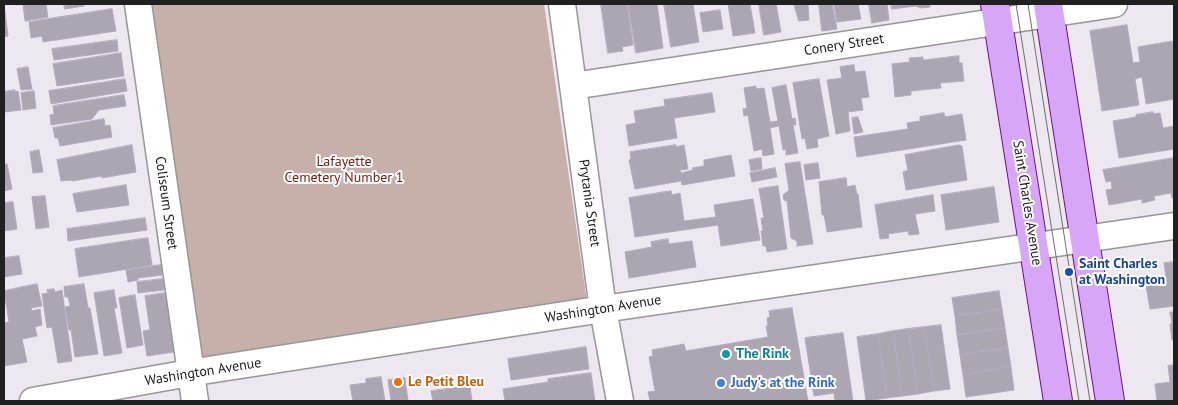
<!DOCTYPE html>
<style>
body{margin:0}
#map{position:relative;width:1178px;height:405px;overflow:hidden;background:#ede7f0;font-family:"PT Sans",sans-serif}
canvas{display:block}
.frame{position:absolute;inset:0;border:5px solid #202020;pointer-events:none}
</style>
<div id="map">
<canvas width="1178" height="405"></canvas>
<div class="frame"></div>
</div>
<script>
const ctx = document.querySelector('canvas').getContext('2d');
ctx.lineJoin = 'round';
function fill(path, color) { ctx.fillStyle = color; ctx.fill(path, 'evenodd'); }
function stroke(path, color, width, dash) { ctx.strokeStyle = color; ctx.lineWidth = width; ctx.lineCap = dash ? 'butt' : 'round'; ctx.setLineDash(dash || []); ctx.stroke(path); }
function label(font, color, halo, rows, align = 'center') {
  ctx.font = font + ' "PT Sans",sans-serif'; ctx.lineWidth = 4; ctx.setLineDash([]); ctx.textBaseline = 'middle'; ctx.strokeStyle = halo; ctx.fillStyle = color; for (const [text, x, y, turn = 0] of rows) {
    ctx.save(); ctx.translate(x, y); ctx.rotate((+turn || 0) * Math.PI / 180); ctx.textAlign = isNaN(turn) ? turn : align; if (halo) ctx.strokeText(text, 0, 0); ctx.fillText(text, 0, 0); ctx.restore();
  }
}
fill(new Path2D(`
 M152,4H544L587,302L201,360Z`), '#c7b0aa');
const building = new Path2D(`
 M4,4L8,36L4,37Z
 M16,4H46L48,17L25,21L23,4L16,5Z
 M64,4H84V6L65,9Z
 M601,4H627L633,45L622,47L623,51L608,53Z
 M628,4H657L663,48L636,53Z
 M664,4H693L699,42L671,47Z
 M723,4H750L755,33L733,36L728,4L723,5Z
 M759,4H776L781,32L764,35Z
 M794,4H808L809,20L799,21Z
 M819,4H832L837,29L822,31Z
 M834,4H858L861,19L837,22Z
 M869,4H887L889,20L872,23Z
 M891,4H930V7L920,8L916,6L892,9Z
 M112,9L116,31L43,42L42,36L31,38L29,22Z
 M720,10L723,29L703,32L700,13Z
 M1127,25L1133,63L1140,62L1138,47L1172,41L1174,52V99L1146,104L1142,77L1135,79L1139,105L1102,111L1090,31Z
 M117,40L118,51L54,60L52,49Z
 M121,53L124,76L57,86L53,64Z
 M959,56V63H962L964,81L940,83L941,88L911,91V95L895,97L892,64L910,62L909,58L923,57V60Z
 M854,65L855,72L865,71L869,97L861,98L863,110L848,112L850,131L836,134L827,80L842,78L840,67Z
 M28,67L32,89L21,90L17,69Z
 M125,79L127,91L51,104L49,91Z
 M819,79L829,136L817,139L818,147L807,149L805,138L802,139L793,83Z
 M786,85L792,119L795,118L796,125H793L798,153L786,155V149L783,150L779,126L770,128L774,154L763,156L762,149L754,151L748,115L744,116L743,109L747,108L744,88L756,86V89L764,88L770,122L778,121L772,88Z
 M15,90V92L18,91L21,110L4,112V92Z
 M34,91L36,108L23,110L21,93Z
 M712,93L715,112L674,118L677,138L629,146L626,125L636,123L634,111L665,106L664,100Z
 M124,95L126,106L99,110L92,119L51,125L50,115L54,114L53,106Z
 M1153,112L1154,114L1160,113L1163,128L1174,126V149L1119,158L1113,121L1136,117V115Z
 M944,113L945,117L962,114L966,140L857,157L854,137L908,129L907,123L920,121V117Z
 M858,117L863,132L854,134L852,118Z
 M104,119L105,126L110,125L112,137L60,146L58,138H55L53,128Z
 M132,145L136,172L102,178V176L72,181L71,180L61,181L57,160Z
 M676,145V147L684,145L688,169L680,170L681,173L693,170L692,168L704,166V160L731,155L735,176L682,185L681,181L635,189L629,160L631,159L630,152Z
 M959,145L962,146L967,180L906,190L903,172L908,170L905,155Z
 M39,150L43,172L33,173L30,152Z
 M761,158L762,169L751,171L749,160Z
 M1174,158V198H1172L1171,193L1154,196L1155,200L1142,203V199L1109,205L1106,190L1112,189L1111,181L1106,182L1103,170Z
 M800,162L813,244L797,246V241L791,238L787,201L784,200L783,195L789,190L785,164Z
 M818,163L820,178L806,180L804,165Z
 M7,164L12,189L4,191V165Z
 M775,168L777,177L752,182L750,173Z
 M846,178L847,187L855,185L857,194H858L862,227L827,232L824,215H822L819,182Z
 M126,185L129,205L77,212L73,194Z
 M778,186L787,249L767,252L766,246H763L761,231H763L761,218H764L759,189Z
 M994,187L999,222L946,230L941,195Z
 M671,191L672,195L680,193L684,221L716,217L714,205L753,199L760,240L721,246L718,225L635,237L629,198Z
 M933,195L935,211L915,214L919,234L909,235L908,231L888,234L889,238L880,239L875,205Z
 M45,196L49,227L36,229L32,197Z
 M13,202L17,229L4,231V203Z
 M145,218L147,230L68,241L67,229Z
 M148,238L152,265L79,277L75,249Z
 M668,239L669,244L692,241L696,267L629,278L625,252L652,247L651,242Z
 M19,256L22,274L4,277V258Z
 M1174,262V306L1150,309L1145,280L1166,277L1164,263Z
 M161,265L162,275L138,278V280L128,282L126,270Z
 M163,279L164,290L138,293L137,282Z
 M37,284L42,306L31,308L32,311L40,309L42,325L35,327L37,336L22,339L27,362L4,366V323L9,322L4,291Z
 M84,284L88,308H90L98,354L75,357L71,330H69L65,307L70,306L68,297H65L64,287Z
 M54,289L55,292L62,290L72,361L58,363L52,327L47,328L42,294L48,293L47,290Z
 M114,290L117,308H114L122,353L104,356L94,293Z
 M999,291L1002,309L955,316L952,298Z
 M165,293L174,352L147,356L143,331L150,330L145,296Z
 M135,295L143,345L127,348L119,298Z
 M792,308L808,401H650L648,392L655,391L649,357L653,356L652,350L684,344L686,351L768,337L766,326H768L767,318L770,317L769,311Z
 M1002,309L1005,328L957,335L955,316Z
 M1170,312H1174V340H1172L1170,324L1172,323Z
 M941,325L950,389L934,391L924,327Z
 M924,327L934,391L918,394L908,329Z
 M1005,328L1008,348L960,355L957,335Z
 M908,329L918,394L902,396L893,331Z
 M893,331L902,396L887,398L878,334Z
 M843,333L853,401H835L834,393L814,396L805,338Z
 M878,334L887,398L866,401L857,337Z
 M586,347L589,369L511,380L508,359Z
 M1008,348L1011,367L963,375L960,355Z
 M1174,365V401H1157L1155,384L1170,382L1168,366Z
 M1011,367L1014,390L966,397L963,375Z
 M591,373L595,401H505L503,389L548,382V379Z
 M381,377L385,401H353L350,385L366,383V379Z
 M405,378L408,401H391L388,380Z
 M470,386L472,401H433L431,391Z`);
fill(building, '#aca6b2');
stroke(building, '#b5aac1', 1);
const minor = new Path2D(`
 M138,4L195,401
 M562,4L603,309L620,401
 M573,86L1114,4
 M33,401L189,373L603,309L1174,226`);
const major = new Path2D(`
 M995,4L1058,401
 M1048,4L1110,401`);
stroke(minor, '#979797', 29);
stroke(major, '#6b0a91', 30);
stroke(minor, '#fff', 26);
stroke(major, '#d7a6f6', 28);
stroke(new Path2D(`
 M1016,4L1079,401
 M1028,4L1090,401`), '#6e6e6e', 1);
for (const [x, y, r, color] of [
 [1069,272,5,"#1a4fb4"],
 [726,354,5,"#0f9aa8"],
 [398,382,5,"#e8710a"],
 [721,383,5,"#3f7fe0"]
]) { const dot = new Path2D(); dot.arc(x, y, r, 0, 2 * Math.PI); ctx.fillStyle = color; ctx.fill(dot); stroke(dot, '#fff', 2); }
label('14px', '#202020', '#fff', [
 ["Conery Street",844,45,-9],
 ["Coliseum Street",166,203,82],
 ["Prytania Street",589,203,82],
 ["Saint Charles Avenue",1027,203,81],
 ["Washington Avenue",603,309,-9],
 ["Washington Avenue",203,372,-9]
]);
label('14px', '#782113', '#fff', [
 ["Lafayette",344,162],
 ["Cemetery Number 1",344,178]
]);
label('bold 14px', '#164399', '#fff', [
 ["Saint Charles",1079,264],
 ["at Washington",1079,280]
], 'left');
label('bold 14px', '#0d838f', '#fff', [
 ["The Rink",736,354]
], 'left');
label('bold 14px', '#c56008', '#fff', [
 ["Le Petit Bleu",408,382]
], 'left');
label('bold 14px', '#366cbe', '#fff', [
 ["Judy's at the Rink",731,383]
], 'left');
</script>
